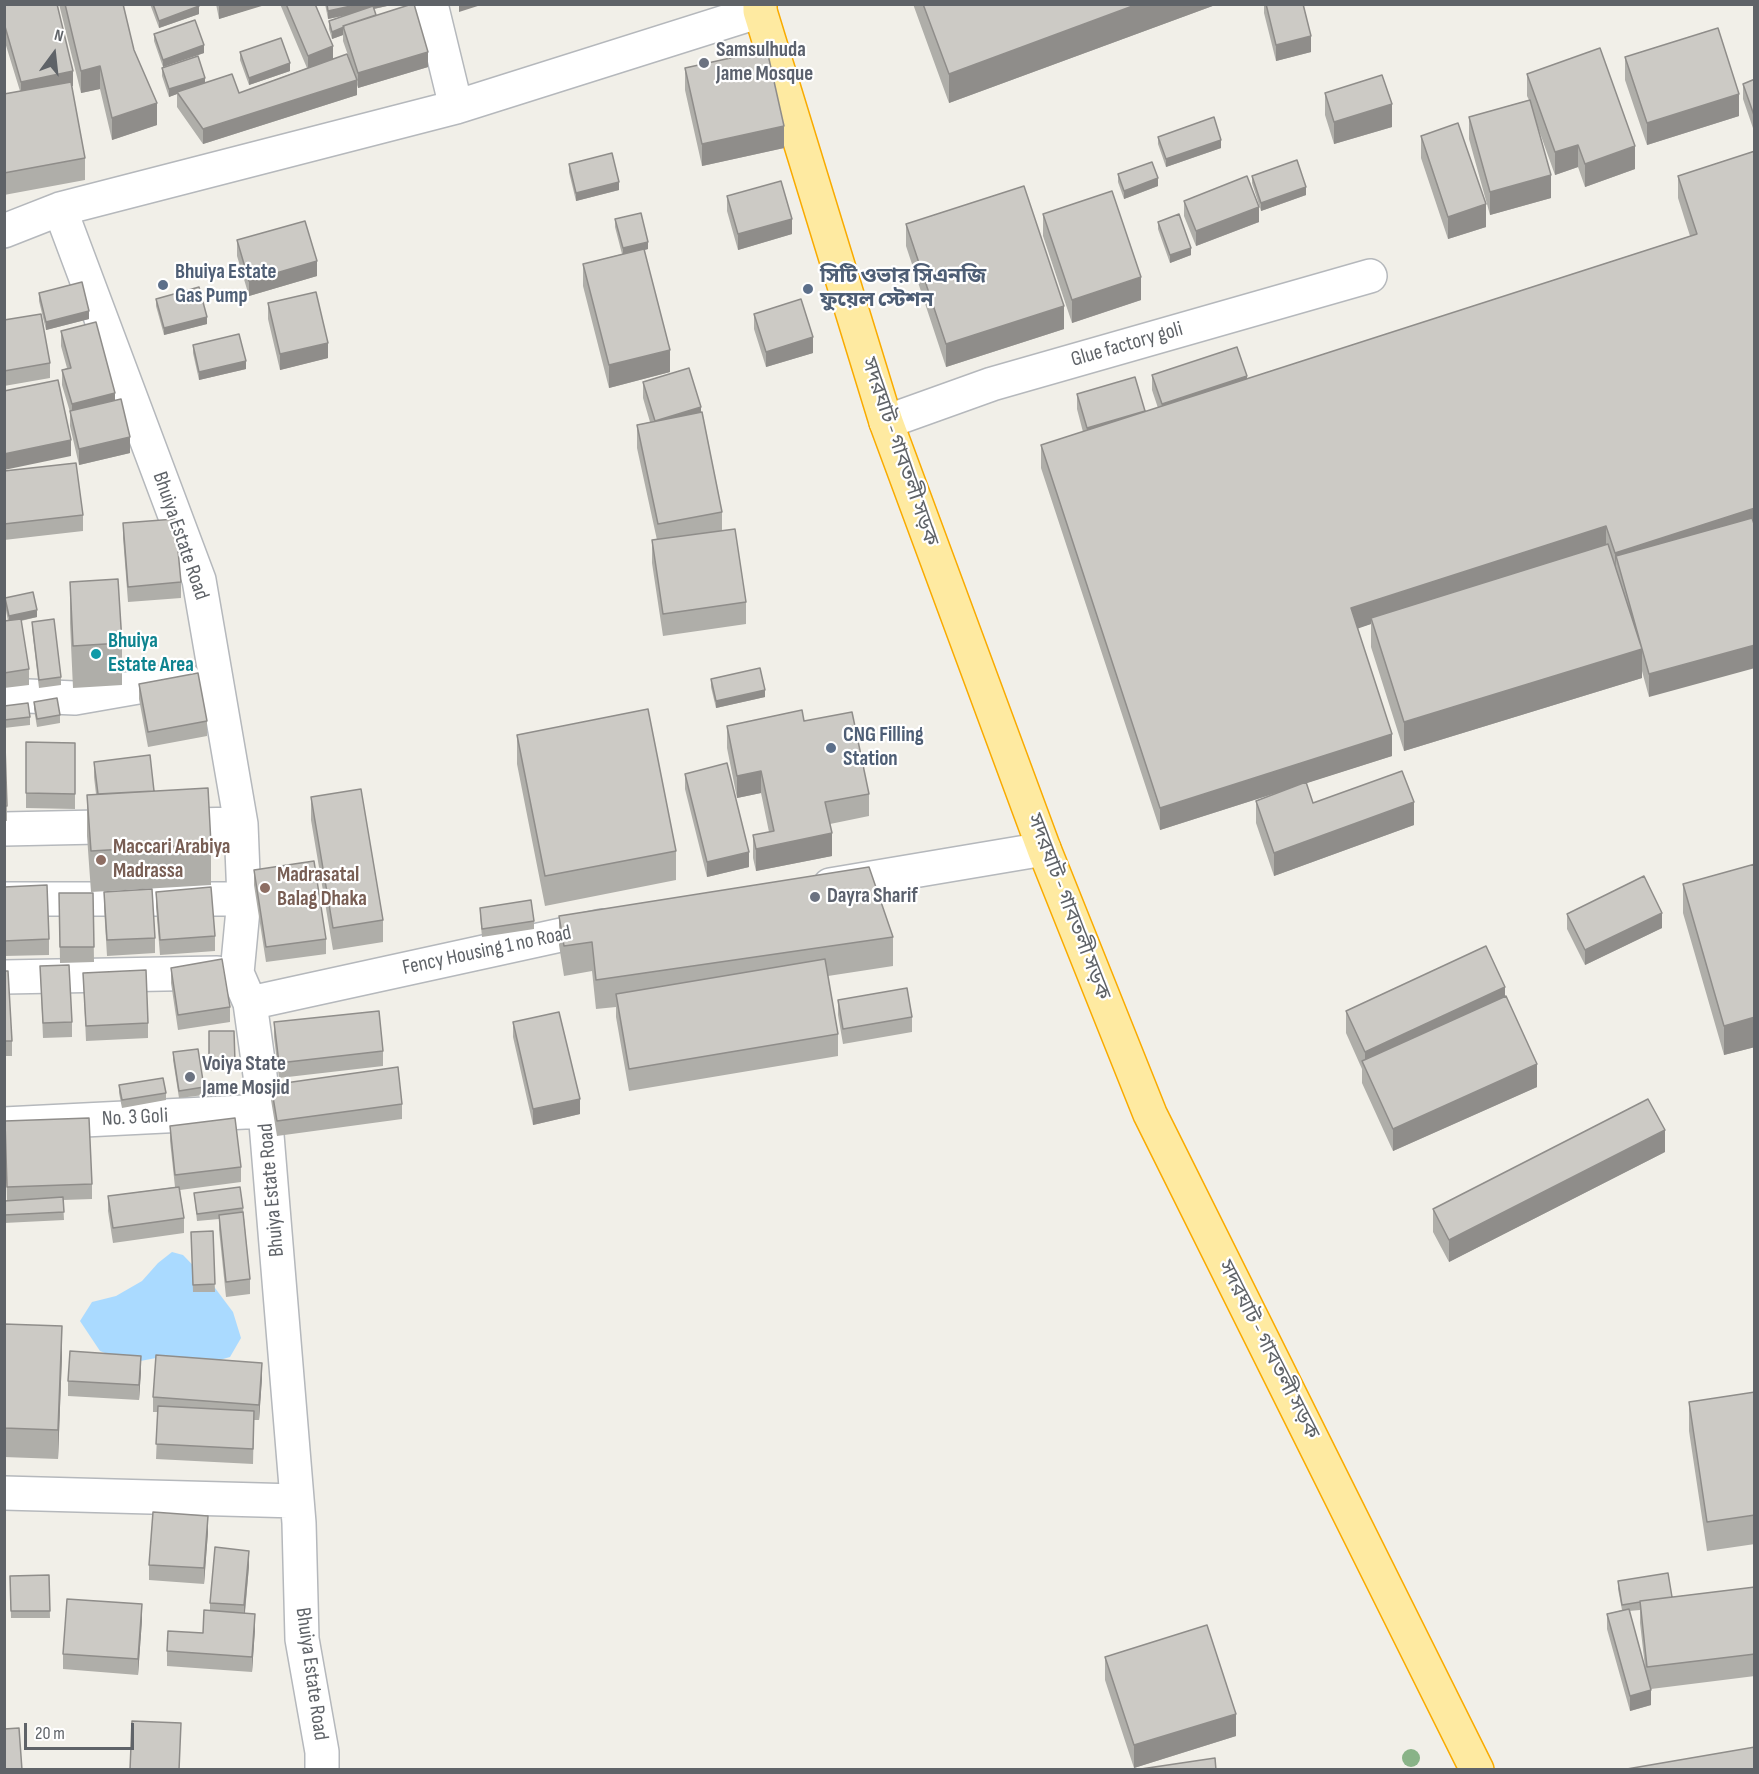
<!DOCTYPE html>
<meta charset="utf-8">
<style>
body{margin:0}
#map{position:relative;width:1759px;height:1774px;overflow:hidden;background:#f1efe8;font-family:"Sofia Sans Condensed",sans-serif}
canvas{display:block}
.frame{position:absolute;inset:0;border:6px solid #5f6368;pointer-events:none}
.north{position:absolute;left:24px;top:24px;width:60px;height:60px;-webkit-text-stroke:4px #fff;paint-order:stroke;rotate:15deg;font-size:16px;font-weight:700;line-height:24px;text-align:center;color:#5f6368}
.north::after{content:'';display:block;margin:auto;width:21px;height:27px;background:#5f6368;clip-path:polygon(50% 0,100% 100%,50% 72%,0 100%)}
.scale{position:absolute;left:24px;top:1723px;width:110px;height:27px;box-sizing:border-box;border:3px solid #5f6368;border-top:0;padding-left:8px;font-size:18px;line-height:21px;white-space:nowrap;color:#5f6368;-webkit-text-stroke:4px #fff;paint-order:stroke}
</style>
<div id="map">
<canvas width="1759" height="1774"></canvas>
<div class="frame"></div>
<div class="north">N</div>
<div class="scale">20 m</div>
</div>
<script>
const ctx = document.querySelector('canvas').getContext('2d');
ctx.lineJoin = 'round';
function fill(path, color) { ctx.fillStyle = color; ctx.fill(path, 'evenodd'); }
function stroke(path, color, width, dash) { ctx.strokeStyle = color; ctx.lineWidth = width; ctx.lineCap = dash ? 'butt' : 'round'; ctx.setLineDash(dash || []); ctx.stroke(path); }
function label(font, color, halo, rows, align = 'center') {
  ctx.font = font + ' "Sofia Sans Condensed","Noto Sans Bengali",sans-serif'; ctx.lineWidth = 4.5; ctx.setLineDash([]); ctx.textBaseline = 'middle'; ctx.strokeStyle = halo; ctx.fillStyle = color; for (const [text, x, y, turn = 0] of rows) {
    ctx.save(); ctx.translate(x, y); ctx.rotate((+turn || 0) * Math.PI / 180); ctx.textAlign = isNaN(turn) ? turn : align; if (halo) ctx.strokeText(text, 0, 0); ctx.fillText(text, 0, 0); ctx.restore();
  }
}
fill(new Path2D(`
 M172,1252L183,1255L215,1288L233,1312L241,1338L230,1357L209,1363L156,1358L130,1363L100,1351L80,1321L92,1302L116,1296L142,1281L158,1263Z`), '#aadaff');
const minor = new Path2D(`
 M431,4L456,107
 M60,209L199,580L241,824L244,899L237,973L250,1003L265,1111L299,1523L302,1639L322,1752V1770
 M4,231L60,209L456,107L760,11
 M886,422L992,384L1370,276
 M4,695L75,698L184,679
 M4,829L241,824
 M830,885L1044,849
 M4,899H244
 M4,977L217,973
 M250,1003L602,926
 M4,1124L265,1111
 M4,1493L297,1501`);
const trunk = new Path2D(`
 M760,4V11L886,422L1044,849L1150,1114L1477,1770`);
stroke(minor, '#b5b8bc', 36);
stroke(trunk, '#f9ab00', 36);
stroke(minor, '#fff', 33);
stroke(trunk, '#feeaa1', 33);
ctx.fillStyle = '#89b387';
for (const [x, y] of [
 [1411,1758]
]) { ctx.beginPath(); ctx.arc(x, y, 9, 0, 2 * Math.PI); ctx.fill(); }
fill(new Path2D(`
 M4,4L73,86H71L85,158V180L4,195V94L20,91L4,39Z
 M59,4H123L134,50L157,125L112,140L100,89L81,93Z
 M150,4H199V14L159,28Z
 M216,4H265L219,19Z
 M280,4H315L333,59L349,58L343,41V35L332,39L329,29V21L347,15L328,19L325,4H396L374,9L376,15L428,67L358,88L357,85V95L203,144L177,107V94L169,97L162,76V68L205,83L239,93L307,68Z
 M913,4H1218L949,103Z
 M1264,4H1303L1311,52L1276,61L1264,13Z
 M154,34L204,53L163,67L154,41Z
 M240,52L290,71L249,85L240,60Z
 M1625,57L1739,116L1647,145L1625,80Z
 M685,68L784,148L702,166L685,90Z
 M1527,74L1635,169L1585,187L1578,167L1555,175L1536,122L1551,198L1490,215L1469,139V117L1529,100L1527,96Z
 M1755,79V134L1743,99V84Z
 M1325,93L1392,127L1334,144L1325,115Z
 M1421,136L1486,227L1448,239L1421,158Z
 M1158,137L1221,148L1166,167L1158,144Z
 M1755,151L1649,697L1642,671V678L1404,751L1371,647V624L1357,628L1392,756L1306,783L1313,803L1414,825L1274,876L1256,823V801L1279,792L1160,830L1041,468V445L1083,432L1077,409V394L1145,412L1158,408L1152,390V375L1247,379L1690,236L1678,198V176Z
 M569,164L619,190L576,201L569,172Z
 M1118,174L1158,186L1124,199L1118,182Z
 M1252,176L1306,195L1261,211L1252,183Z
 M727,196L792,234L738,250L727,211Z
 M1184,201L1259,222L1196,246L1184,216Z
 M1043,214L1141,300L1072,323L1043,236Z
 M615,219L648,249L644,250L670,372L609,388L583,286V264L622,254L615,227Z
 M1158,222L1191,255L1170,263L1158,229Z
 M906,224L1064,329L946,367L906,246Z
 M237,240L317,276L249,296L237,256Z
 M39,293L89,319L46,330L39,301Z
 M156,299L207,324L164,335L156,306Z
 M268,303L328,358L280,370L268,319Z
 M754,314L813,353L766,367L754,329Z
 M4,320L50,363V378L4,386Z
 M61,331L115,401L130,453L79,465L70,426V412L62,385V370L67,368L61,346Z
 M193,345L246,369L199,380L193,353Z
 M643,382L701,412L722,512V531L746,602V624L663,636L652,563V540H657L637,448V425L650,422L643,398Z
 M4,471L83,515V531L4,540Z
 M123,523L181,582V598L128,602L123,538Z
 M70,582L122,643V685L73,688L70,623Z
 M5,598L37,617L21,621L29,669V685L4,688V621H8L5,605Z
 M32,622L61,677V685L39,688L32,629Z
 M711,679L765,697L716,708L711,687Z
 M139,684L207,721V736L148,747L139,699Z
 M34,702L60,715V723L37,727L34,709Z
 M4,706L30,717V725L4,728Z
 M804,721L869,794V816L830,824L832,856L756,871L753,858V835L769,832L761,793L737,798L727,748V726Z
 M517,735L676,851V880L545,906L517,764Z
 M26,742L75,743V809L26,808Z
 M4,745L7,806V821H4Z
 M94,762L154,791L211,844V885L91,892L87,836V795L96,794L94,777Z
 M685,774L749,867L707,877L685,789Z
 M311,797L383,920V942L333,950L311,820Z
 M1755,864V1047L1724,1055L1683,913V884Z
 M254,870L326,939V954L266,962L254,885Z
 M4,887L49,939V955L4,956Z
 M104,892L155,938V953L107,956L104,907Z
 M156,892L215,936V951L160,955L156,907Z
 M59,893H93L94,962L60,963Z
 M480,908L534,921V929L482,937L480,915Z
 M1567,914L1662,928L1585,965L1567,929Z
 M559,916L893,937V966L828,976L838,1034V1056L629,1091L616,1017V1007L596,1009L592,971L564,976L559,945Z
 M40,966L72,1022V1037L43,1038Z
 M171,968L230,1007V1022L178,1030L171,983Z
 M4,971L12,1041V1056H4Z
 M83,973L148,1023V1038L86,1041Z
 M1505,997L1537,1087L1393,1151L1362,1083V1069L1346,1033V1011Z
 M838,1000L912,1017V1032L843,1044L838,1015Z
 M274,1022L383,1051V1066L279,1078L274,1037Z
 M513,1022L580,1114L533,1125L513,1037Z
 M209,1031H234L235,1070L209,1071Z
 M173,1052L204,1087V1095L179,1098L173,1060Z
 M119,1085L166,1093V1100L122,1108L119,1093Z
 M271,1085L402,1104V1119L277,1136L271,1100Z
 M5,1121L92,1184V1199L63,1200L64,1220L4,1223V1201H7Z
 M170,1126L241,1167V1182L180,1190L184,1218V1233L113,1243L108,1211V1196L175,1187L170,1141Z
 M1665,1152L1449,1262L1433,1232V1209Z
 M194,1193L243,1208L250,1279V1294L226,1297L219,1230V1219L197,1221Z
 M213,1231L215,1292H193L191,1232Z
 M4,1324L62,1356L58,1459L4,1457Z
 M141,1371L139,1400L68,1396V1381Z
 M262,1378L259,1420H254L253,1464L156,1459L158,1412H153V1397Z
 M1755,1392V1544L1707,1551L1689,1431V1402Z
 M208,1532L204,1584L149,1580V1565Z
 M249,1566L245,1613L255,1629L252,1672L167,1666V1651L203,1633L210,1610V1603Z
 M49,1575L50,1618H11L10,1576Z
 M1618,1581L1672,1597L1755,1587V1676L1651,1689V1705L1630,1711L1607,1629V1614L1622,1610L1618,1589ZM1640,1610V1623L1645,1667L1629,1611Z
 M142,1620L138,1675L63,1669V1654Z
 M1105,1657L1236,1736L1134,1768L1105,1680Z`), '#afaea9');
fill(new Path2D(`
 M219,4H265V5L219,19Z
 M360,4H396L328,19V11Z
 M459,4H484L459,12Z
 M1138,4H1218L949,103V74Z
 M199,6V14L159,28V21Z
 M343,28V35L332,39V32Z
 M1311,36V52L1276,61V45Z
 M204,45V53L163,67V60Z
 M333,46V61L308,72V56Z
 M428,52V67L358,88V73Z
 M290,63V71L249,85V78Z
 M100,66V89L81,93V71Z
 M73,71V86L21,97V82Z
 M205,78V85L177,92V94L169,97V89Z
 M357,80V95L203,144V129Z
 M1739,94V116L1647,145V123Z
 M157,103V125L112,140V118Z
 M1392,104V127L1334,144V122Z
 M784,126V148L702,166V144Z
 M1221,140V148L1166,167V159Z
 M1578,145V167L1555,175V152Z
 M1635,146V169L1585,187V164Z
 M1551,175V198L1490,215V192Z
 M1158,178V186L1124,199V191Z
 M619,182V190L576,201V193Z
 M1306,187V195L1261,211V203Z
 M1486,204V227L1448,239V217Z
 M1259,207V222L1196,246V231Z
 M792,219V234L738,250V234Z
 M648,242V249L623,256V248Z
 M1191,248V255L1170,263V255Z
 M317,261V276L249,296V281Z
 M1141,277V300L1072,323V300Z
 M1064,306V329L946,367V344Z
 M89,311V319L46,330V322Z
 M207,317V324L164,335V328Z
 M813,337V353L766,367V352Z
 M328,343V358L280,370V354Z
 M670,350V372L609,388V365Z
 M246,361V369L199,380V372Z
 M1247,376V392L1162,420V404Z
 M115,393V408L72,419V404Z
 M701,407V423L655,421Z
 M1145,411L1087,444V428Z
 M130,437V453L79,465V449Z
 M71,440V456L4,470V454Z
 M1755,508V530L1616,556L1615,575V553Z
 M1606,526V548L1371,618V624L1351,631V608Z
 M37,610V617L9,623V616Z
 M1755,645V668L1649,697V674Z
 M1642,649V678L1404,751V722Z
 M765,690V697L716,708V701Z
 M1392,734V756L1160,830V808Z
 M761,771V793L737,798V776Z
 M1414,802V825L1274,876V853Z
 M832,833V856L756,871V849Z
 M749,852V867L707,877V862Z
 M1662,913V928L1585,965V950Z
 M1505,987V1009L1365,1066V1052Z
 M1755,1017V1047L1724,1055V1026Z
 M1537,1064V1087L1393,1151V1129Z
 M580,1099V1114L533,1125V1109Z
 M1665,1130V1152L1449,1262V1240Z
 M62,1326V1356L58,1459V1430Z
 M141,1356V1371L139,1400V1385Z
 M262,1363V1378L259,1420V1405Z
 M208,1516V1532L204,1584V1568Z
 M249,1551V1566L244,1621V1605Z
 M142,1604V1620L138,1675V1659Z
 M255,1614V1629L252,1672V1657Z
 M1651,1690V1705L1630,1711V1696Z
 M1236,1714V1736L1134,1768V1745Z`), '#8f8d8a');
const building = new Path2D(`
 M4,4H57L73,71L21,82L4,23Z
 M65,4H123L134,50L157,103L112,118L100,66L81,71Z
 M153,4H199V6L159,21Z
 M286,4H315L333,46L308,56Z
 M327,4H360L328,11Z
 M412,4H414L428,52L358,73L343,26Z
 M923,4H1138L949,74Z
 M1266,4H1303L1311,36L1276,45Z
 M373,6L376,15L343,26L344,27L332,32L329,21Z
 M195,20L204,45L163,60L154,34Z
 M1718,28L1739,94L1647,123L1625,57Z
 M281,38L290,63L249,78L240,52Z
 M1600,48L1635,146L1585,164L1578,145L1555,152L1527,74Z
 M767,50L784,126L702,144L685,68Z
 M347,54L357,80L203,129L177,92L232,74L239,93Z
 M198,56L205,78L169,89L162,68Z
 M1382,75L1392,104L1334,122L1325,93Z
 M1755,79V118L1743,84Z
 M71,82L85,158L4,173V94Z
 M1530,100L1551,175L1490,192L1469,117Z
 M1214,117L1221,140L1166,159L1158,137Z
 M1458,123L1486,204L1448,217L1421,136Z
 M1755,151V508L1615,553L1606,526L1351,608L1392,734L1160,808L1041,445L1697,234L1678,176Z
 M612,153L619,182L576,193L569,164Z
 M1297,160L1306,187L1261,203L1252,176Z
 M1152,162L1158,178L1124,191L1118,174Z
 M1247,176L1259,207L1196,231L1184,201Z
 M781,181L792,219L738,234L727,196Z
 M1024,186L1064,306L946,344L906,224Z
 M1112,191L1141,277L1072,300L1043,214Z
 M641,213L648,242L623,248L615,219Z
 M1179,214L1191,248L1170,255L1158,222Z
 M305,221L317,261L249,281L237,240Z
 M644,249L670,350L609,365L583,264Z
 M82,282L89,311L46,322L39,293Z
 M199,287L207,317L164,328L156,299Z
 M316,292L328,343L280,354L268,303Z
 M801,299L813,337L766,352L754,314Z
 M41,314L50,363L4,371V320Z
 M96,322L115,393L72,404L62,370L71,368L61,331Z
 M239,334L246,361L199,372L193,345Z
 M1237,347L1247,376L1162,404L1152,375Z
 M689,368L701,407L655,421L643,382Z
 M1135,377L1145,411L1087,428L1077,394Z
 M58,380L71,440L4,454V391Z
 M121,399L130,437L79,449L70,411Z
 M702,412L722,512L658,524L637,425Z
 M76,463L83,515L4,524V471Z
 M1752,518L1755,527V645L1649,674L1616,556Z
 M175,519L181,582L128,587L123,523Z
 M735,529L746,602L663,614L652,540Z
 M1608,544L1642,649L1404,722L1371,618Z
 M118,579L122,643L73,646L70,582Z
 M33,592L37,610L9,616L5,598Z
 M21,619L29,669L4,673V621Z
 M54,619L61,677L39,680L32,622Z
 M760,668L765,690L716,701L711,679Z
 M198,673L207,721L148,732L139,684Z
 M57,698L60,715L37,719L34,702Z
 M28,703L30,717L4,720V706Z
 M648,709L676,851L545,876L517,735Z
 M802,710L804,721L852,712L869,794L825,802L832,833L756,849L753,835L774,831L761,771L737,776L727,726Z
 M26,742L75,743V794L26,793Z
 M4,745H5L7,806H4Z
 M150,755L154,791L98,794L94,762Z
 M727,763L749,852L707,862L685,774Z
 M1402,771L1414,802L1274,853L1256,801L1306,782L1313,803Z
 M208,788L211,844L91,851L87,795Z
 M361,789L383,920L333,928L311,797Z
 M314,861L326,939L266,947L254,870Z
 M1755,864V1017L1724,1026L1683,884Z
 M869,867L893,937L596,980L592,942L564,946L559,916Z
 M1644,876L1662,913L1585,950L1567,914Z
 M47,885L49,939L4,941V887Z
 M211,887L215,936L160,940L156,892Z
 M152,889L155,938L107,940L104,892Z
 M59,893H93L94,947H60Z
 M531,900L534,921L482,929L480,908Z
 M1486,946L1505,987L1365,1052L1346,1011Z
 M222,959L230,1007L178,1015L171,968Z
 M825,959L838,1034L629,1069L616,994Z
 M69,965L72,1022L43,1023L40,966Z
 M146,970L148,1023L86,1026L83,973Z
 M4,971H8L12,1041H4Z
 M907,988L912,1017L843,1029L838,1000Z
 M1506,996L1537,1064L1393,1129L1362,1061Z
 M379,1011L383,1051L279,1063L274,1022Z
 M559,1012L580,1099L533,1109L513,1022Z
 M209,1031H234L235,1062L209,1063Z
 M198,1049L204,1087L179,1091L173,1052Z
 M398,1067L402,1104L277,1121L271,1085Z
 M163,1078L166,1093L122,1100L119,1085Z
 M1648,1099L1665,1130L1449,1240L1433,1209Z
 M89,1118L92,1184L7,1187L5,1121Z
 M235,1118L241,1167L175,1175L170,1126Z
 M179,1187L184,1218L113,1228L108,1196Z
 M240,1187L243,1208L197,1214L194,1193Z
 M63,1197L64,1212L4,1215V1201Z
 M243,1212L250,1279L226,1282L219,1215Z
 M213,1231L215,1284L193,1285L191,1232Z
 M4,1324L62,1326L58,1430L4,1428Z
 M70,1351L141,1356L139,1385L68,1381Z
 M156,1355L262,1363L259,1405L153,1397Z
 M1755,1392V1515L1707,1522L1689,1402Z
 M158,1406L254,1411L253,1449L156,1444Z
 M153,1512L208,1516L204,1568L149,1565Z
 M215,1547L249,1551L244,1605L210,1603Z
 M1668,1573L1672,1597L1640,1601V1602L1622,1605L1618,1581Z
 M49,1575L50,1611H11L10,1576Z
 M1755,1587V1654L1647,1667L1640,1601Z
 M67,1599L142,1604L138,1659L63,1654Z
 M1629,1609L1651,1690L1630,1696L1607,1614Z
 M204,1610L255,1614L252,1657L167,1651L168,1631L203,1633Z
 M1207,1625L1236,1714L1134,1745L1105,1657Z
 M132,1721L181,1723L179,1770H130Z
 M19,1728L22,1770H4V1729Z
 M1755,1747V1770H1621Z
 M1215,1758L1216,1770H1134Z`);
fill(building, '#cccac5');
stroke(building, '#8f8d8a', 1.5);
for (const [x, y, r, color] of [
 [704,63,6,"#6b7280"],
 [163,285,6,"#5c6f8a"],
 [808,289,6,"#5c6f8a"],
 [96,654,6,"#0f9aa8"],
 [831,748,6,"#5c6f8a"],
 [101,860,6,"#8d6e63"],
 [265,888,6,"#8d6e63"],
 [815,897,6,"#6b7280"],
 [190,1077,6,"#6b7280"]
]) { const dot = new Path2D(); dot.arc(x, y, r, 0, 2 * Math.PI); ctx.fillStyle = color; ctx.fill(dot); stroke(dot, '#fff', 2); }
label('bold 21px', '#5b616d', '#fff', [
 ["Samsulhuda",716,51],
 ["Jame Mosque",716,75],
 ["Dayra Sharif",827,897],
 ["Voiya State",202,1065],
 ["Jame Mosjid",202,1089]
], 'left');
label('bold 21px', '#4e5e75', '#fff', [
 ["Bhuiya Estate",175,273],
 ["Gas Pump",175,297],
 ["সিটি ওভার সিএনজি",820,277],
 ["ফুয়েল স্টেশন",820,301],
 ["CNG Filling",843,736],
 ["Station",843,760]
], 'left');
label('21px', '#5f6368', '#fff', [
 ["Glue factory goli",1127,345,-16],
 ["সদরঘাট - গাবতলী সড়ক",899,452,71],
 ["Bhuiya Estate Road",180,536,71],
 ["সদরঘাট - গাবতলী সড়ক",1068,907,69],
 ["Fency Housing 1 no Road",487,951,-12],
 ["No. 3 Goli",135,1118,-3],
 ["Bhuiya Estate Road",272,1190,-95],
 ["সদরঘাট - গাবতলী সড়ক",1268,1350,63],
 ["Bhuiya Estate Road",311,1674,82]
]);
label('bold 21px', '#0d838f', '#fff', [
 ["Bhuiya",108,642],
 ["Estate Area",108,666]
], 'left');
label('bold 21px', '#785e54', '#fff', [
 ["Maccari Arabiya",113,848],
 ["Madrassa",113,872],
 ["Madrasatal",277,876],
 ["Balag Dhaka",277,900]
], 'left');
</script>
